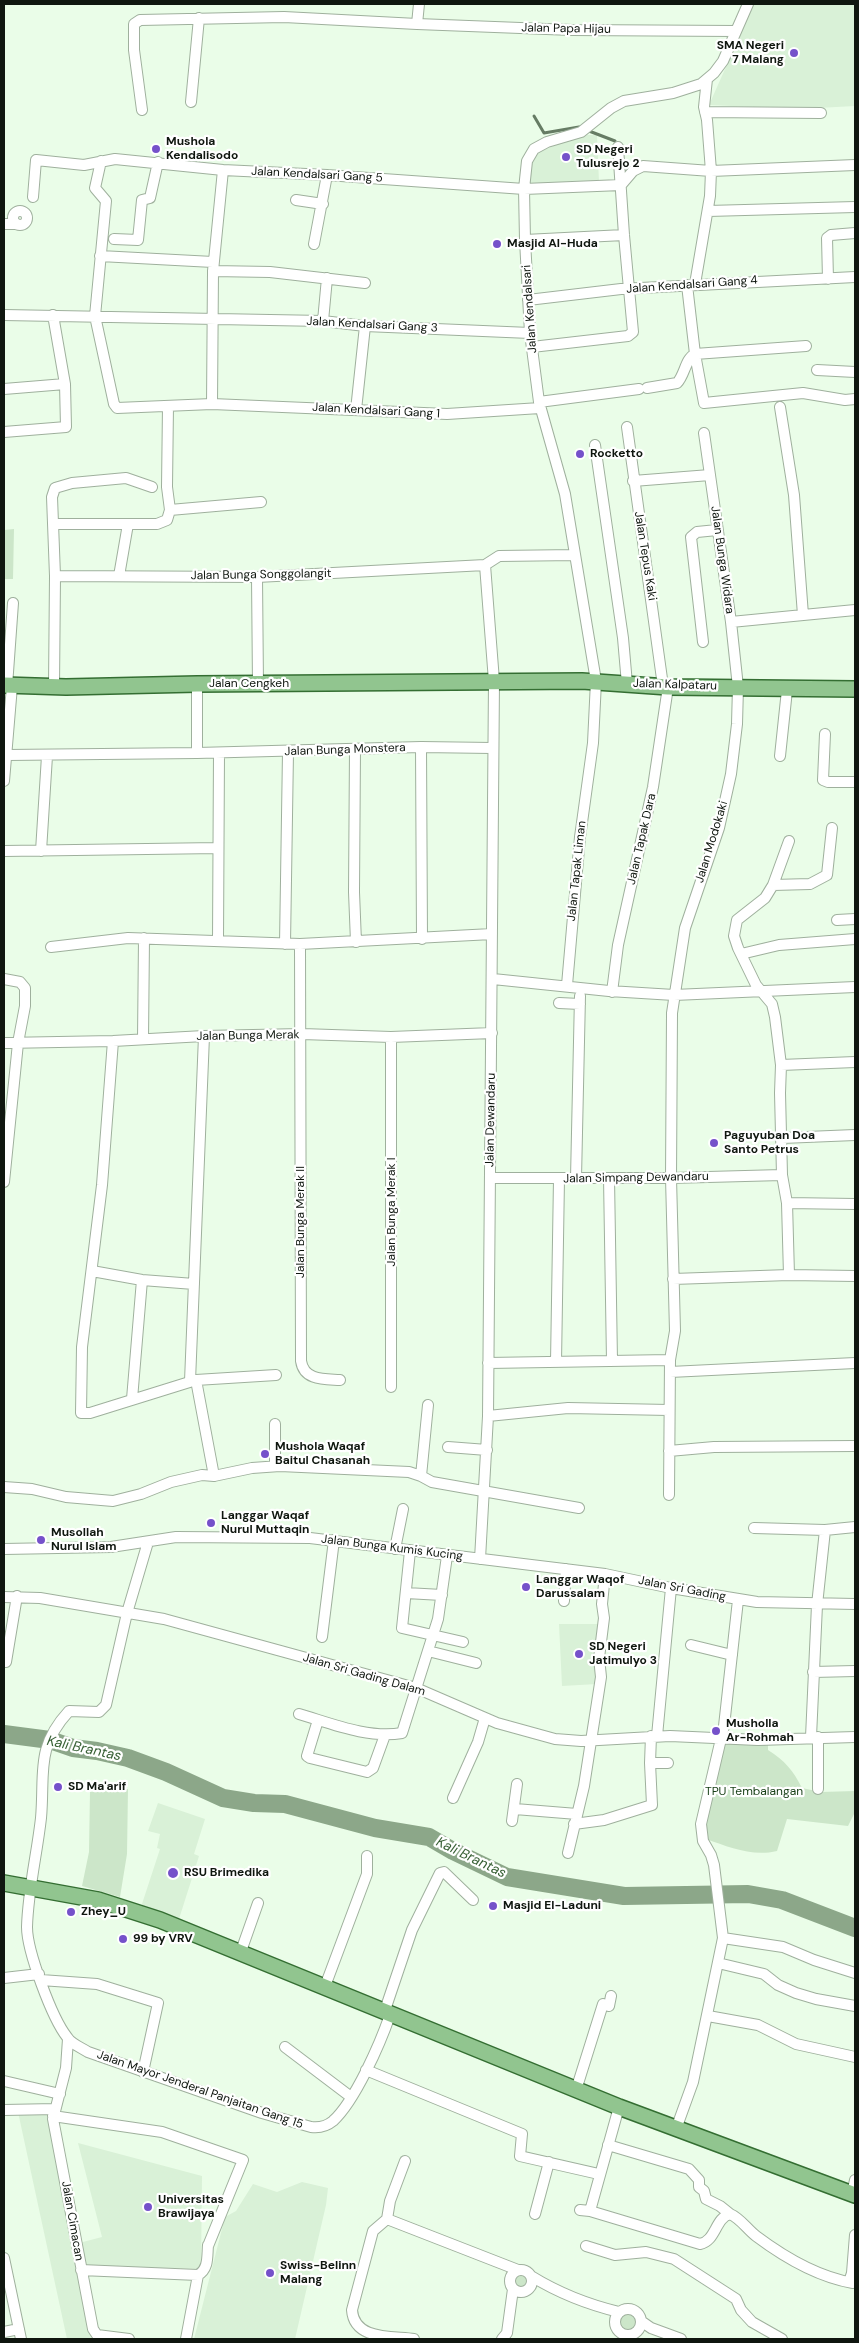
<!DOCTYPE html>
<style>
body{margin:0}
#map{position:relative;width:859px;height:2343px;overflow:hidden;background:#eafde8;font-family:"DM Sans",sans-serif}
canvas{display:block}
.frame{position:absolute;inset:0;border:5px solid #0f160f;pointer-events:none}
</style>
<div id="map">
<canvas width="859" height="2343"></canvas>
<div class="frame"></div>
</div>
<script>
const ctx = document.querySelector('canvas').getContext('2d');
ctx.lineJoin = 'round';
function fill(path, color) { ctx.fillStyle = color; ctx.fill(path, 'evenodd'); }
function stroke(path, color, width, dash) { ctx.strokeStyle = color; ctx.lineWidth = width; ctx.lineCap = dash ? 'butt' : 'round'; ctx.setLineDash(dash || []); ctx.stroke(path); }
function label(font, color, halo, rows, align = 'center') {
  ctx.font = font + ' "DM Sans",sans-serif'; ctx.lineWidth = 4.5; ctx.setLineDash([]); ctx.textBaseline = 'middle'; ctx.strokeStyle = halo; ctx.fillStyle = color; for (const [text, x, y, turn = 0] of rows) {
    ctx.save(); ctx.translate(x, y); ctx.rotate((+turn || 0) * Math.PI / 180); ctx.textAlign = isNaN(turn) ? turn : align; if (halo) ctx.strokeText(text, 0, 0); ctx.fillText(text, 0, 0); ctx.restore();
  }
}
fill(new Path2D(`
 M754,4H855V106L799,109L709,105Z
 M587,135H597L599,182L529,185L531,161L535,154L570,139Z
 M559,1624H600L597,1684L562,1686Z
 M158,1803L205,1819L194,1854L199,1856L179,1919L141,1907L160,1849L157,1848L160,1834L148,1831Z
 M47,2111L91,2338L93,2339H67L18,2112Z
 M78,2143L202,2176L201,2269L84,2266L79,2243L102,2237Z
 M302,2182L328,2188L326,2205L295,2339H194L225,2217L236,2211L253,2184L277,2192Z`), '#d9f1d7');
fill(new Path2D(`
 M14,529L13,579H4V530Z
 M724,1742L768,1743V1750C785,1761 793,1770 802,1788L821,1792L855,1791L854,1814L848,1826L787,1819L777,1851C752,1857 729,1847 706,1839L704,1817Z
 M128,1789L127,1854L120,1897L82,1886L89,1852L90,1792Z
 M514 2281a7 7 0 1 1 14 0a7 7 0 1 1-14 0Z
 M620 2322a8 8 0 1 1 16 0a8 8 0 1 1-16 0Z`), '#cce6c9');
stroke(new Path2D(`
 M534,116L544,133L579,127
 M589,131L615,141`), '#667c64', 3);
stroke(new Path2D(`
 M4,1734L50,1740L73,1748L97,1751L128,1758L166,1772L223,1798L254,1803L285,1804L375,1828L429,1837L453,1851L507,1877L624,1896L748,1894L782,1900L855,1928`), '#8ca789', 18);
const street = new Path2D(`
 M419,4L417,24L572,30L736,31
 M191,102L199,18
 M142,110L134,50V24L140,20L284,17L417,24
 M705,112L821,113
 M101,161L95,188L106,201L95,316L114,404L117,408L212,404L447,414L540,408
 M33,197L36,160L84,165L115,159L223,170L327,175L524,189L621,185L633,171L643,166L711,171L855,165
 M296,200L323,204
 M13 218a7 7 0 1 1 14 0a7 7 0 1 1-14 0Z
 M708,211L855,207
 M4,224H17
 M114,239L138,240L142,200L150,198L158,162
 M525,240L624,235
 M314,244L327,175
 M100,256L213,262
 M213,271L270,272L365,283
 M828,279L827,238L831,235L855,233
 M695,284L710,196L711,171L707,120L704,107L707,79
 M687,285L695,354L704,403L803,393L845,400L855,399
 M528,300L621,289L855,277
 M4,315L323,321L365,326L530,333
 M323,321L327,278
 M532,347L628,336L633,332L624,235L618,147
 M817,370L855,372
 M647,388L677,383C685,375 685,359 695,354L806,346
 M4,389L65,384
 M539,402L639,389
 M212,404L213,271L223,170
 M780,407L794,495L803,615
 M356,410L365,326
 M627,427L663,686
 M4,432L66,427L65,384L53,315
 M595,445L623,638L627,684
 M633,481L710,475
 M170,510L261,502
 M53,524H157L167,520L170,510L167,487L168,406
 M55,576L52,497L55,488L72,483L126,478L152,487
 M119,576L128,524
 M257,577L258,685
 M731,622L855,610
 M703,642L691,537L697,532L717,530
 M197,684V753L421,747L492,748
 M7,686L13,603
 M54,687L55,576L257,577L485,565L499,556L575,555
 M825,734L823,780L828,782H855
 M421,747L422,939
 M355,749L354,892L356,942
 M7,755L197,753
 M780,756L787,690
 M4,781L12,686
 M789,841L773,885L765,898L737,920L734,936L738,948L756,985L772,1004L775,1017L781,1065L780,1093L782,1175L787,1203L789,1275
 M4,851L218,848
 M41,851L47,756
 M773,885L810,884L827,875L832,828
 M837,920L855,919
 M218,940L219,753
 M285,944L288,752
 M300,944L301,1361C304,1381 325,1379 340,1380
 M51,947L128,938L300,944L492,934
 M741,954L779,945L855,939
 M4,979L20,982L25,988V1006L18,1043L4,1182
 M493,979L609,991L674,995L855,987
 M567,985L580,837L593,743L596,681L565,494L539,402L530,333L525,240L524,189L527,161L534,149L547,142L581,132L611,108L624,101L673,93L701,84L714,73L723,61L748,4
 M612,992L618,945L653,787L668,687
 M559,1003L580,1004
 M391,1037V1387
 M143,1039L144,938
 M113,1041L102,1185L82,1347L81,1413H90L196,1380L276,1375
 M4,1043L113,1041L204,1036L302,1034L391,1037L492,1033
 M781,1065L855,1062
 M782,1138L855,1135
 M491,1178H671L782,1175
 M576,1178L580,996
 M609,1178L612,1361
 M787,1203L855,1204
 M92,1271L142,1280L194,1284
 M673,1279L789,1275L855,1276
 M556,1362L559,1179
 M488,1363L670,1360
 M670,1372L855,1363
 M196,1380L214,1476
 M190,1381L204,1036
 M132,1399L142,1280
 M488,1416L568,1408L669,1410
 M275,1424V1466
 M448,1447L487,1450
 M669,1451L714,1447L855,1446
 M421,1476L428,1405
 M4,1487L32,1489L66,1497L113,1501L141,1494L171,1482L202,1475L214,1476L252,1468L280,1466L409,1472L421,1476L432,1482L579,1508
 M669,1495L670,1360L675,1331L671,1178L672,1013L685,928L719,828L731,774L737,724L738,687L731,622L704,433
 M754,1528L825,1530L855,1527
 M148,1542L127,1613L106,1705L99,1712L69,1711C35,1748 45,1773 41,1818C37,1854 28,1890 27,1927C27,1951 52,2018 67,2037C71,2044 82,2048 88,2052L262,2113L311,2127C319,2128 327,2126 333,2121C355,2101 380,2044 390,2015
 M4,1549L111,1547L176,1537L310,1538L605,1574L671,1588L757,1602L855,1604
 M395,1549L403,1509
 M410,1551L402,1628L463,1642
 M480,1559L488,1416L494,681L485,565
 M406,1593L442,1595
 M4,1597L40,1598L164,1619L416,1688L497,1723L555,1739L581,1741L670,1736L758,1740L855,1737
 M564,1601L566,1569
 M322,1637L334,1540
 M691,1645L732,1655
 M428,1651L476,1663
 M6,1662L17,1596
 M813,1672L855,1671
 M299,1714C330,1723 368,1739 402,1733L438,1619L447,1556
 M318,1720L307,1756L310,1758L367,1772L373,1768L385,1735
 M657,1736L671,1588
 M811,1737L817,1605L825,1530
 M650,1763H668
 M818,1789V1737
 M453,1798L478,1742L485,1718
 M515,1809L577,1814
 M512,1821L517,1784
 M574,1824L604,1820L652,1805L650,1763L651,1736
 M568,1853L584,1786L601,1677L599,1658L604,1618L602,1604L605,1574
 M723,1938L783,1947L814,1960L855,1973
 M240,1954L258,1903
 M718,1963L764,1974L778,1985L796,1993L816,1999L855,2006
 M4,1978L39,1974
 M41,1980L97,1984L158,2003L143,2072
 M324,1989L367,1874V1856
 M384,2013L412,1930L440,1873L444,1872L473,1900
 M708,2016L758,2025L796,2044L855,2057
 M68,2039L66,2068L53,2119L93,2329L97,2335L129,2339
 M285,2047L351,2097
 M366,2070L522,2134L520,2156L599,2174
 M4,2081L60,2094
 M576,2090L603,2004L609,2006L611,1996
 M4,2110L55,2109
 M53,2116L162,2132L243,2160L208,2246
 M676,2129L693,2082L723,1938L714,1865L711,1855L703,1841L701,1824L724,1726L738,1600
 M608,2145L689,2169L699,2180V2187L704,2191L706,2199L720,2206L730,2214
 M852,2194L855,2180
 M580,2210L590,2211L700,2244C716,2241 715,2218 730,2214C740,2218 747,2229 756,2236C784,2257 818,2277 853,2283
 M590,2211L619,2107
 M535,2214L549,2162
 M387,2219L390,2201L405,2161
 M586,2246L615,2255L646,2252L674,2259L736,2299L741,2310L752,2322L782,2339
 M4,2258L21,2339
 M510 2281a11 11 0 1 1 22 0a11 11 0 1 1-22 0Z
 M81,2270L198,2275
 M531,2276C557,2292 590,2305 619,2312
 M849,2282L852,2273L855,2235
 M615 2322a13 13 0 1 1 26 0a13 13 0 1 1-26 0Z
 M641,2321L651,2328L681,2339
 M4,2332L19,2329
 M186,2339L198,2275C209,2269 207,2256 208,2245
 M414,2339C391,2336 354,2340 352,2310L373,2231L387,2219L518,2270
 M502,2339L507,2333L513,2289`);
const primary = new Path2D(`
 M4,685L66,687L197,684L582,681L668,687L855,689
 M4,1883L98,1900L160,1920L619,2107L855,2195`);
stroke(street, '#9fb09d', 12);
stroke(primary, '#346e32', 18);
stroke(street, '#fff', 10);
stroke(primary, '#91c58f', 15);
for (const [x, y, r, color] of [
 [794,53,5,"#7551ca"],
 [156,149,5,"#7551ca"],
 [566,157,5,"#7551ca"],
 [497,244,5,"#7551ca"],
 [580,454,5,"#7551ca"],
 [714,1143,5,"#7551ca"],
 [265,1454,5,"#7551ca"],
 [211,1523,5,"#7551ca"],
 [41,1540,5,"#7551ca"],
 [526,1587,5,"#7551ca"],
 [579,1654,5,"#7551ca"],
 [716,1731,5,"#7551ca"],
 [58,1787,5,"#7551ca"],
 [173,1873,6,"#7551ca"],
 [493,1906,5,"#7551ca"],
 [71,1912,5,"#7551ca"],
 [123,1939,5,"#7551ca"],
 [148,2207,5,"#7551ca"],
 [270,2273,5,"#7551ca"]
]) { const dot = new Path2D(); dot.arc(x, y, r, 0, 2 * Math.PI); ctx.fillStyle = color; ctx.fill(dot); stroke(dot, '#fff', 2); }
label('12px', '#0f160f', '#fff', [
 ["Jalan Papa Hijau",566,29,1],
 ["Jalan Kendalsari Gang 5",317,175,3],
 ["Jalan Kendalsari Gang 4",692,285,-4],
 ["Jalan Kendalsari",530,309,-94],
 ["Jalan Kendalsari Gang 3",372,325,3],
 ["Jalan Kendalsari Gang 1",376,411,3],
 ["Jalan Tepus Kaki",645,556,81],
 ["Jalan Bunga Widara",722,560,82],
 ["Jalan Bunga Songgolangit",261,575,-1],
 ["Jalan Cengkeh",249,684],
 ["Jalan Kalpataru",675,685,2],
 ["Jalan Bunga Monstera",345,750,-2],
 ["Jalan Tapak Dara",642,839,-77],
 ["Jalan Modokaki",712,842,-73],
 ["Jalan Tapak Liman",577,871,-84],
 ["Jalan Bunga Merak",248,1036,-1],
 ["Jalan Dewandaru",491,1120,-89],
 ["Jalan Simpang Dewandaru",636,1178,-1],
 ["Jalan Bunga Merak I",392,1212,-90],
 ["Jalan Bunga Merak II",301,1222,-90],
 ["Jalan Bunga Kumis Kucing",392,1548,7],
 ["Jalan Sri Gading",682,1589,11],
 ["Jalan Sri Gading Dalam",364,1675,16],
 ["Jalan Mayor Jenderal Panjaitan Gang 15",200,2090,19],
 ["Jalan Cimacan",72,2221,80]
]);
label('bold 12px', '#0f160f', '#fff', [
 ["SMA Negeri",784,46,"right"],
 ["7 Malang",784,60,"right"],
 ["Mushola",166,142],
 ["Kendalisodo",166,156],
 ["SD Negeri",576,150],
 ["Tulusrejo 2",576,164],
 ["Masjid Al-Huda",507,244],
 ["Rocketto",590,454],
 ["Paguyuban Doa",724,1136],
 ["Santo Petrus",724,1150],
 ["Mushola Waqaf",275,1447],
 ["Baitul Chasanah",275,1461],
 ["Langgar Waqaf",221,1516],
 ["Nurul Muttaqin",221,1530],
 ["Musollah",51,1533],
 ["Nurul Islam",51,1547],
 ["Langgar Waqof",536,1580],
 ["Darussalam",536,1594],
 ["SD Negeri",589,1647],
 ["Jatimulyo 3",589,1661],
 ["Musholla",726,1724],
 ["Ar-Rohmah",726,1738],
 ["SD Ma'arif",68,1787],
 ["RSU Brimedika",184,1873],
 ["Masjid El-Laduni",503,1906],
 ["Zhey_U",81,1912],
 ["99 by VRV",133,1939],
 ["Universitas",158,2200],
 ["Brawijaya",158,2214],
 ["Swiss-Belinn",280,2266],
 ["Malang",280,2280]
], 'left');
label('12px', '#163e15', '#fff', [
 ["TPU Tembalangan",754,1792]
]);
label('italic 14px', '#396136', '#fff', [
 ["Kali Brantas",84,1749,12],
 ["Kali Brantas",471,1858,26]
]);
</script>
